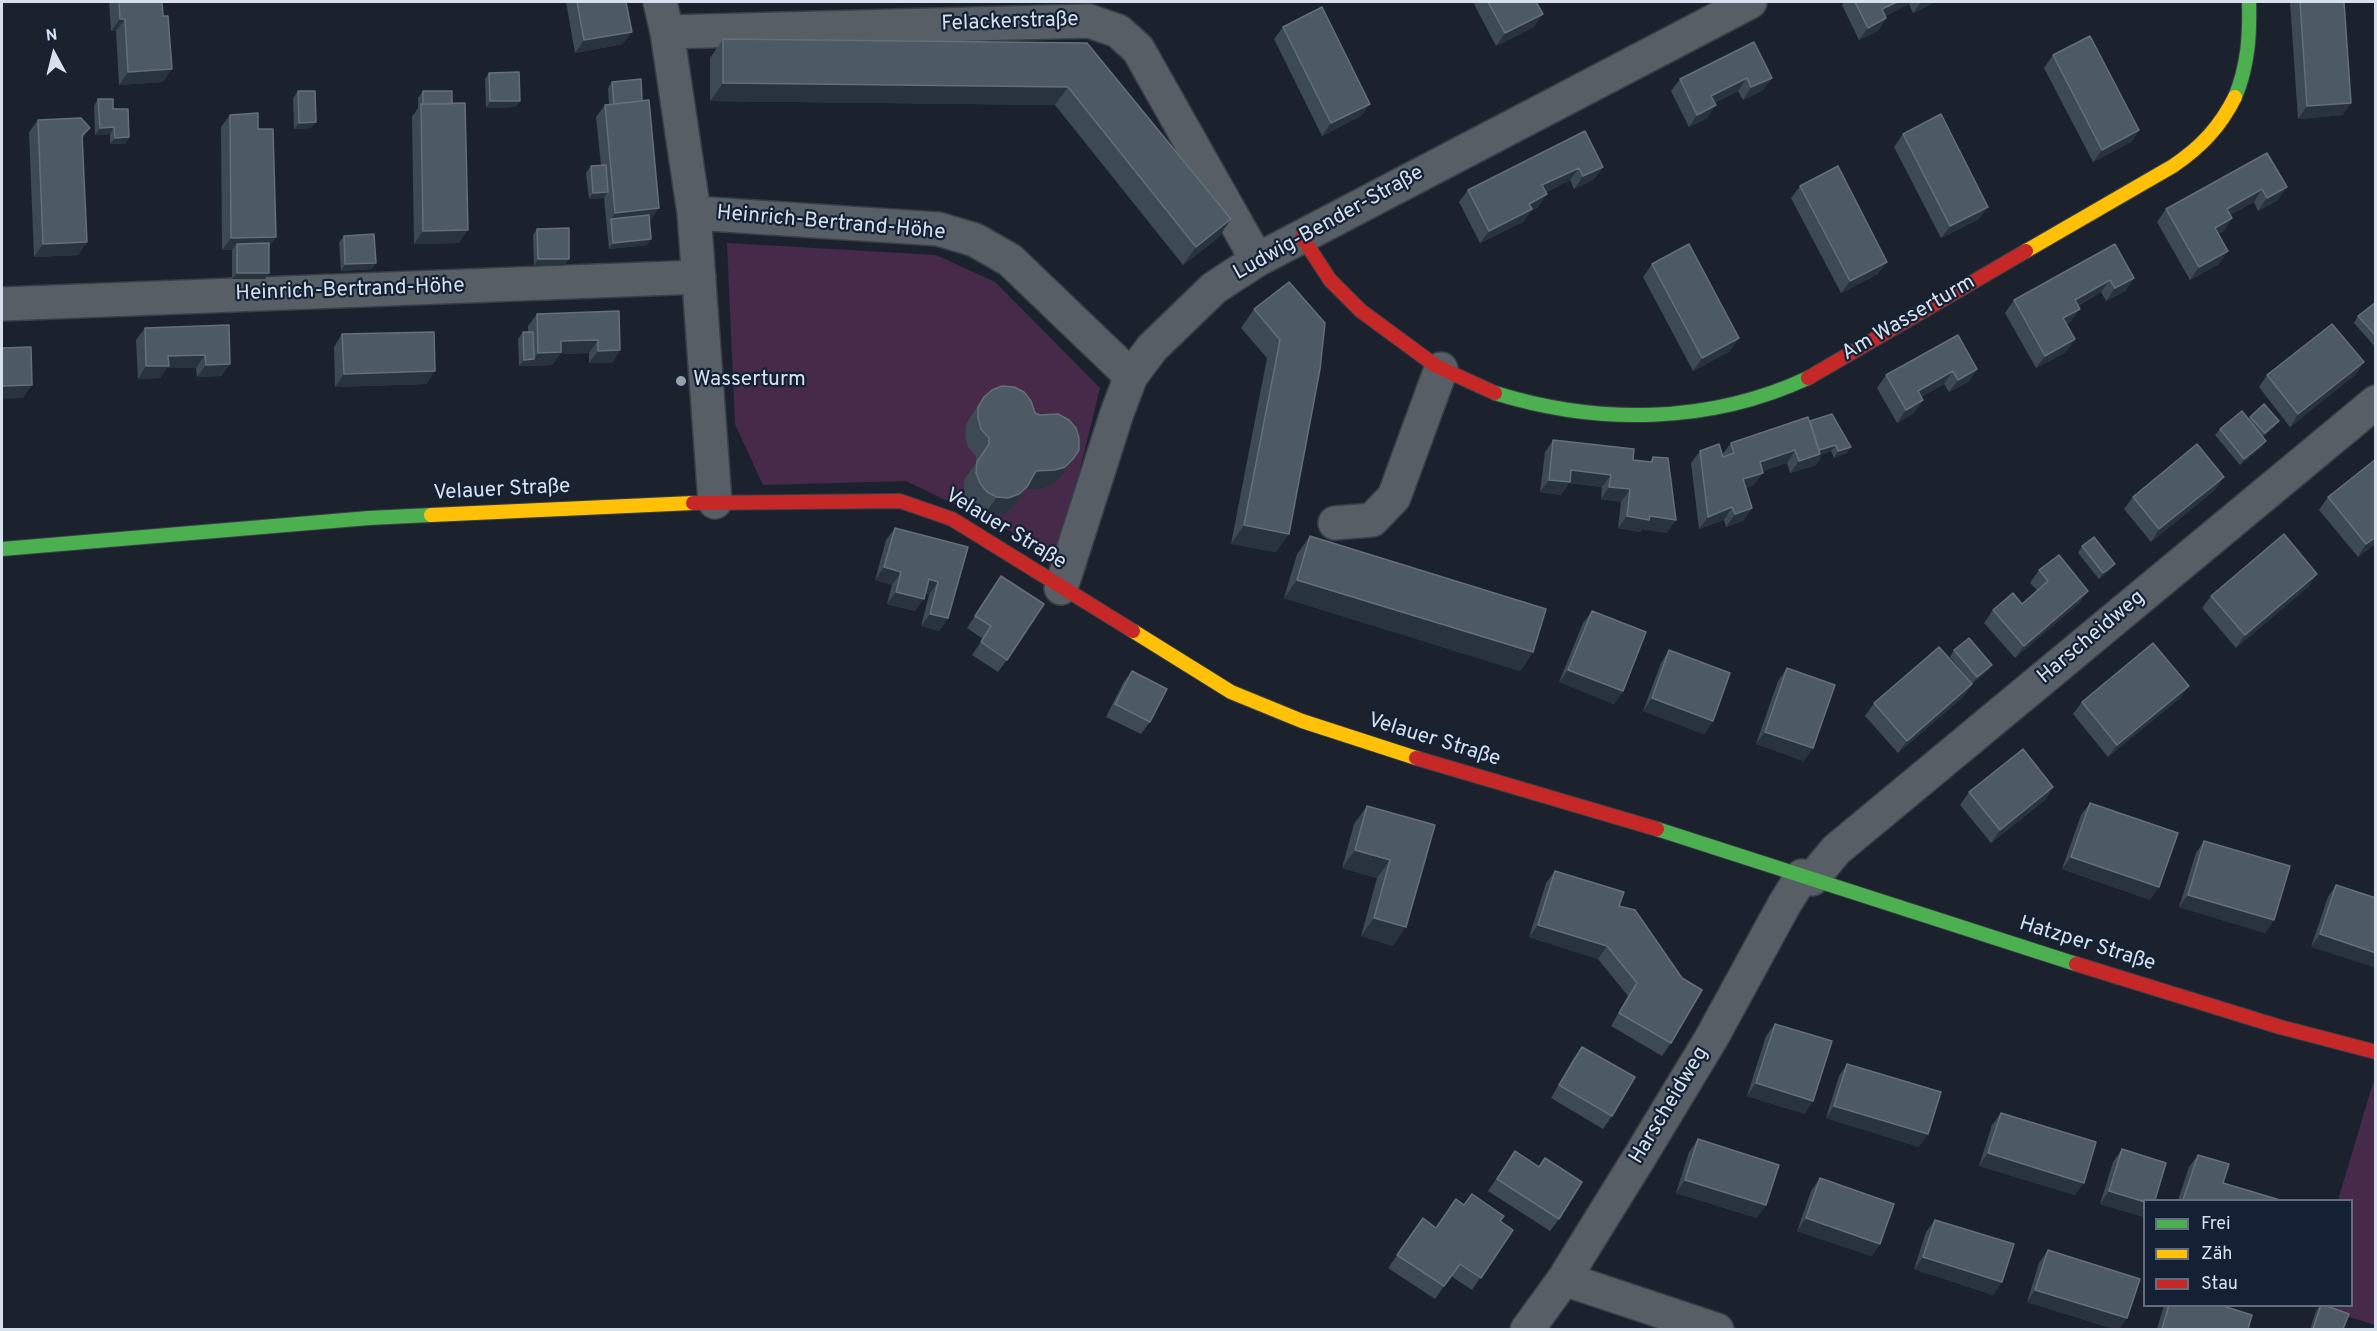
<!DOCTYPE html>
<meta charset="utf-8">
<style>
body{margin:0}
#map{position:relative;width:2377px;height:1331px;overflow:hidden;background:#1c222d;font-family:Overpass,sans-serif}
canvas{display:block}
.frame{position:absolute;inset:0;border:3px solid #d7e1ee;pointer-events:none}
.legend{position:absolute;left:2143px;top:1199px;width:210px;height:108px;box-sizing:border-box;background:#142135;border:2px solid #626e7f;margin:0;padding:8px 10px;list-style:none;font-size:18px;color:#d7e1ee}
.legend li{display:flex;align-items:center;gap:12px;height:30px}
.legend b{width:30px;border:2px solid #626e7f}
.north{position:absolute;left:24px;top:24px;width:60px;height:60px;-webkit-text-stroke:4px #142135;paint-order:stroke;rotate:353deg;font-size:16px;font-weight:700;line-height:24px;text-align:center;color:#d7e1ee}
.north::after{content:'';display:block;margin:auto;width:21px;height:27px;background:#d7e1ee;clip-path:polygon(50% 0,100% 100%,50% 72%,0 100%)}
</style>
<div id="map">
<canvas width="2377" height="1331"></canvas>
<div class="frame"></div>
<ul class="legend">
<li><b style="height:8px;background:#4caf50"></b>Frei</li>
<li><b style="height:8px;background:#ffc107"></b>Zäh</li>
<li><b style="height:8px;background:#c62828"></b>Stau</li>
</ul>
<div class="north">N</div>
</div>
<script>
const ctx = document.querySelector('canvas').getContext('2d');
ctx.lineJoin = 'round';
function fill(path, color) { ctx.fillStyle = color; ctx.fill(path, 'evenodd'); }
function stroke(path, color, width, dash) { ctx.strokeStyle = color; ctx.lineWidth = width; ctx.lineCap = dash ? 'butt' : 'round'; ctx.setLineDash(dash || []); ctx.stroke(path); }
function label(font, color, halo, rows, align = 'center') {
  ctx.font = font + ' Overpass,sans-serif'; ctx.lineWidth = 4.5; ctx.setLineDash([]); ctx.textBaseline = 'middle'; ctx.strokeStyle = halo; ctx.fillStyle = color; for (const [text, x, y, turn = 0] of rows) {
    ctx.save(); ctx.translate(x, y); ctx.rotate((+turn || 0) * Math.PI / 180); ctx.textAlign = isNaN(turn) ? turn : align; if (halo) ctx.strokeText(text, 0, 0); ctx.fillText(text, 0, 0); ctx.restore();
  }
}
fill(new Path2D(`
 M727,243L936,255L995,282L1100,388L1057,562L1010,531L906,481L763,485L735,424Z
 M2373,1083L2376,1084L2375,1325L2315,1306H2352V1200H2338Z`), '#472a4a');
const street = new Path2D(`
 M660,2L667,32L694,213L715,502
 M667,32L1089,21L1118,31L1138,49L1257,260
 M694,213L938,229L975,240L1010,260L1131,376
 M2,304L699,277
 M1335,523L1372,520L1394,497L1441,369
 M1061,588L1117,413L1131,376L1152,348L1214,288L1257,260L1750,2
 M1812,879L1836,850L2376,402
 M1564,1279L1717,1330
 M1527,1330L1564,1279L1639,1158L1712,1037L1784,905L1802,876`);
const fast = new Path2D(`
 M2235,97C2248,66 2250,35 2249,2
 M1495,393C1598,425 1709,424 1808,378
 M2,549L369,518L431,515
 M1657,829L2076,964`);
const slow = new Path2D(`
 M2026,251L2173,166C2201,147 2220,127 2235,97
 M431,515L693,503
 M1133,631L1231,692L1302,721L1416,758`);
const jam = new Path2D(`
 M1302,237L1330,280L1361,311L1436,366L1495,393
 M1808,378L2026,251
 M693,503L900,501L952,519L1133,631
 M1416,758L1657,829
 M2076,964L2280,1027L2376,1052`);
stroke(street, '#393f48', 36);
stroke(fast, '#393f48', 16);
stroke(slow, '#393f48', 16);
stroke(jam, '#393f48', 16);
stroke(street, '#585e66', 33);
stroke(fast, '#4caf50', 14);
stroke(slow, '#ffc107', 14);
stroke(jam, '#c62828', 14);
fill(new Path2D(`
 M109,2H162L163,16V82L119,85L116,31H111Z
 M566,2H626L623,44L575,53Z
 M1473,2H1536L1534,27L1496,46Z
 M1844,2H1934L1933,3L1913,13L1909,4L1885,16L1886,18L1878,31L1859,40L1842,5Z
 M2290,2H2344L2343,115L2298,119Z
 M1283,27L1361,116L1322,136L1274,39Z
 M723,39L1087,43L1231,219L1218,238L1183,265L1055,105L710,101V58Z
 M2053,55L2139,130L2131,142L2093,162L2044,68Z
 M489,73L520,101L515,107L486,108L485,79Z
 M1772,78L1763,90L1743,100L1738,91L1714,103L1707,118L1689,127L1671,91L1680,79Z
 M612,82L650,221L647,245L609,249L604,198L589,199L586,173L591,166L601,165L596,117L605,105L609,104L608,88Z
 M298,91L311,128L294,129L293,98Z
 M423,91L459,243L414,244L412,117L418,108V98Z
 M98,99L113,109L129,137L125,144H110V134L95,135L94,106Z
 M230,115L258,129L276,237L269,246V273L265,279H232V250H222L221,127Z
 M38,120L90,128L82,139L87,242L78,255L34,257L29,132Z
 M1585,131L1603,167L1594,179L1574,189L1570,180L1546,192L1538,207L1531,211L1523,222L1480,243L1459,202L1468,190Z
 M1903,134L1979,219L1941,238L1894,147Z
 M2267,153L2278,200L2258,211L2254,202L2230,215L2224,231L2218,234L2219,264L2190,280L2157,222L2166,209Z
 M1800,186L1878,274L1841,293L1791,198Z
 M537,229L565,265L534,266L533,235Z
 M344,236L376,263L371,269L341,271L339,242Z
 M2115,244L2134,278L2125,291L2106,301L2101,292L2078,306L2071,321L2067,324L2066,352L2036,368L2005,313L2014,300Z
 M1652,264L1730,351L1693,371L1643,277Z
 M1289,282L1276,552L1231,544L1267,358L1241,328L1254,309Z
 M2376,302V348L2354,323L2358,316Z
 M537,314L620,350L612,363H589V353L560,354L552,365L519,366L518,339L523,332H528V326Z
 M145,328L230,364L221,376L197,377L196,368H167L160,378L138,379L136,340Z
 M342,334L435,371L426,384L335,387L334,347Z
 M1977,369L1968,382L1949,392L1944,384L1921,397L1923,400L1914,413L1897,423L1877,388L1886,375Z
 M2356,374L2290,427L2259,387L2267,375Z
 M984,397L1035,413L1060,478L1052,485L1042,489H1026L1014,506L1006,513L995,516L984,515L974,510L967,502L964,491V480L976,463V456L968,447L965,437L966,425L971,416Z
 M2250,417L2274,427L2263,437L2262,447L2240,465L2215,435L2220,429L2249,419Z
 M1810,421L1847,453L1834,458L1831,451L1820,455L1816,465L1790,473L1787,463L1762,471L1754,485L1746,488L1752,508L1744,520L1726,527L1724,520L1699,529L1691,463L1700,451L1722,455L1731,443Z
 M1553,440L1633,460L1650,462L1653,457L1667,533L1642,529L1640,532L1618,528L1621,502L1601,499L1602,487L1569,483L1561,495L1540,492L1545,452Z
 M2376,459V543L2358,557L2319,510L2328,497Z
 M2216,489L2151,542L2124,509L2133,497Z
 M895,528L968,547L948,618L939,631L921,626L929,595L925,593L915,611L887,604L892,585L875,580L886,540Z
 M1310,536L1533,652L1520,671L1284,598L1297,554Z
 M2082,546L2110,570L2099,579L2078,553Z
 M2039,570L2088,591L2079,603L2015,658L1984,623L1993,610L2022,604L2037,590L2030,583Z
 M1001,576L1007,660L998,672L972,655L983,639L967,628Z
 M2309,586L2236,648L2202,608L2211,596Z
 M1592,611L1623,691L1614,704L1559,682L1583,623Z
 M1669,650L1713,721L1704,734L1643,711L1661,663Z
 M1954,650L1992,665L1987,671L1972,684L1950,657Z
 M1787,668L1804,761L1756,744L1778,681Z
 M1132,671L1150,722L1141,734L1106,717L1123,683Z
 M1972,684L1963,697L1898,753L1865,716L1874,703Z
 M2180,698L2108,757L2073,714L2082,702Z
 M2053,787L2045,800L1991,843L1960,805L1969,792Z
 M2090,803L2150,900L2062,869L2081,815Z
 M1367,806L1435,825L1393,946L1361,936L1377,878L1342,868L1354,824Z
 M2204,841L2274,920L2265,933L2179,907L2196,853Z
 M1555,871L1619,906L1671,1043L1662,1056L1611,1026L1628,996L1598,959L1529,937L1546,883Z
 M2336,885L2376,898L2311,947L2328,897Z
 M1775,1024L1805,1114L1747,1096L1766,1036Z
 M1582,1047L1612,1116L1603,1129L1551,1098L1573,1059Z
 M1847,1064L1919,1147L1826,1118L1839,1076Z
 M2001,1113L2075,1195L1979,1166L1992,1125Z
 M1698,1139L1757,1218L1676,1193L1689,1152Z
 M2122,1149L2144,1217L2100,1204L2113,1162Z
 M1515,1151L1539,1166L1545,1158L1559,1219L1550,1231L1488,1191Z
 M2198,1155L2223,1183L2280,1200H2178L2189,1167Z
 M1820,1178L1880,1244L1872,1256L1797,1231L1811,1191Z
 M1464,1205L1500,1221L1513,1230L1472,1290L1451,1276L1435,1299L1388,1268L1423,1218L1436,1228Z
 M1935,1220L2002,1282L1993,1295L1914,1269L1926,1232Z
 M2048,1250L2127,1318L2119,1329H2114L2027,1302L2039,1263Z
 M2164,1305H2220L2248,1329H2157Z
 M2320,1305L2343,1329H2310L2316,1311Z`), '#3d4953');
fill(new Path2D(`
 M1897,2H1911L1909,4L1873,22L1882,9Z
 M1921,2H1934L1933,3L1913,13Z
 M1543,14L1534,27L1496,46L1505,33Z
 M1886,18L1878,31L1859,40L1868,28Z
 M120,19H125L116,31H111Z
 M632,32L623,44L575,53L584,40Z
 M172,69L163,82L119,85L128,72Z
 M1747,78L1738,91L1702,109L1711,96Z
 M1772,78L1763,90L1743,100L1751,87Z
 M723,83L1068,87L1055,105L710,101Z
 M490,101H520L515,107L486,108Z
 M2351,103L2343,115L2298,119L2307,106Z
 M1370,104L1361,116L1322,136L1331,123Z
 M1716,105L1707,118L1689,127L1697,115Z
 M316,122L311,128L294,129L299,123Z
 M114,127L110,134L95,135L100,128Z
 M2139,130L2131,142L2093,162L2102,150Z
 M129,137L125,144H110L115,138Z
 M1603,167L1594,179L1574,189L1583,176Z
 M1579,168L1570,180L1534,198L1542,185Z
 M2287,187L2278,200L2258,211L2267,198Z
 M2262,189L2254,202L2218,222L2227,209Z
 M608,192L604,198L589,199L593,193Z
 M1547,194L1538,207L1531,211L1523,222L1480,243L1489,231L1529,204Z
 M1988,207L1979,219L1941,238L1950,226Z
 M659,208L650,221L611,225V219L615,213Z
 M2232,218L2224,231L2206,241L2215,228Z
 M1231,219L1218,238L1183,265L1196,247Z
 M468,230L459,243L414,244L423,231Z
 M276,237L267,249L237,244L232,250H222L231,238Z
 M651,239L647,245L609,249L613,243Z
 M87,242L78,255L34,257L43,244Z
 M2228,251L2219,264L2190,280L2199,267Z
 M538,259H569L565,265L534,266Z
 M1887,262L1878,274L1841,293L1850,281Z
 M376,263L371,269L341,271L345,264Z
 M237,273H269L265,279H232Z
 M2134,278L2125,291L2106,301L2115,288Z
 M2110,280L2101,292L2066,312L2075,300Z
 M2080,309L2071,321L2054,331L2063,318Z
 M1739,338L1730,351L1693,371L1702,358Z
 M2075,339L2066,352L2036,368L2045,356Z
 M598,340L589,353L560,354L552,365L519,366L524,360L534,359L538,353L561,341Z
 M620,350L612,363H589L598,351Z
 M205,355L196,368H167L160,378L138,379L146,366L168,356Z
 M2364,362L2356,374L2290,427L2298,414Z
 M230,364L221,376L197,377L206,365Z
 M1977,369L1968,382L1949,392L1958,380Z
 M435,371L426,384L335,387L344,374Z
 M1953,371L1944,384L1909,404L1918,391Z
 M32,385L23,398L2,399V386Z
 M1923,400L1914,413L1897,423L1906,410Z
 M2279,421L2274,427L2260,440L2265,433Z
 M2266,441L2262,447L2240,465L2244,459Z
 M1836,445L1831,451L1820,455L1821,458L1816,465L1790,473L1799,461L1818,451Z
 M1851,447L1847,453L1834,458L1838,451Z
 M1795,450L1787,463L1751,475L1760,462Z
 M1073,459L1060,478L1052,485L1042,489H1026L1014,506L1006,513L995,516L984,515L997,497L1036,471Z
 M1571,470L1611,475L1602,487L1569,483L1561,495L1540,492L1549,480Z
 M1763,473L1754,485L1734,492L1743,479Z
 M2224,477L2216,489L2151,542L2159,529Z
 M1609,487L1630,489L1621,502L1601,499Z
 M1732,507L1724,520L1699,529L1708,517Z
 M1752,508L1744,520L1726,527L1735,514Z
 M1627,516H1650L1676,520L1667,533L1642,529L1640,532L1618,528Z
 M1244,525L1289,534L1276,552L1231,544Z
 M2376,537V543L2358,557L2366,544Z
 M2115,564L2110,570L2099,579L2103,573Z
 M884,567L901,572L892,585L875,580Z
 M2317,574L2309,586L2236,648L2245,635Z
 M929,579L938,582L929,595L920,592Z
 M1297,580L1533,652L1520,671L1284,598Z
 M2088,591L2079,603L2015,658L2024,646Z
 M896,592L924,599L915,611L887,604Z
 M930,614L948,618L939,631L921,626Z
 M1992,665L1987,671L1972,684L1977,677Z
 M1568,670L1623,691L1614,704L1559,682Z
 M1972,684L1963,697L1898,753L1907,741Z
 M2189,686L2180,698L2108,757L2117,745Z
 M1652,698L1713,721L1704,734L1643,711Z
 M1765,732L1813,748L1804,761L1756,744Z
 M2053,787L2045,800L1991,843L2000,830Z
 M1355,850L1390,860L1377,878L1342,868Z
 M2071,857L2159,887L2150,900L2062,869Z
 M2188,895L2274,920L2265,933L2179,907Z
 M1374,918L1406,927L1393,946L1361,936Z
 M1538,925L1607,946L1598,959L1529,937Z
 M2320,934L2376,953V968L2311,947Z
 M1756,1083L1813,1101L1805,1114L1747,1096Z
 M1834,1106L1928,1134L1919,1147L1826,1118Z
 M1988,1153L2084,1183L2075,1195L1979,1166Z
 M1685,1180L1766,1205L1757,1218L1676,1193Z
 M2109,1191L2145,1202V1217L2100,1204Z
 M1806,1218L1880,1244L1872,1256L1797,1231Z
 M1923,1257L2002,1282L1993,1295L1914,1269Z
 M2035,1290L2127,1318L2119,1329H2114L2027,1302Z`), '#29333d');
const building = new Path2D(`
 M119,2H162L163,16H168L172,69L128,72L125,19H120Z
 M577,2H626L632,32L584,40Z
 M1488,2H1536L1543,14L1505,33Z
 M1855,2H1897L1882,9L1886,18L1868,28Z
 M2300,2H2344L2351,103L2307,106Z
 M1322,7L1370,104L1331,123L1283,27Z
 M2090,36L2139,130L2102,150L2053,55Z
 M723,39L1087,43L1231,219L1196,247L1068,87L723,83Z
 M1754,42L1772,78L1751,87L1747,78L1711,96L1716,105L1697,115L1680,79Z
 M519,72L520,101H490L489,73Z
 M641,79L642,101L614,104L612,82Z
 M298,91H315L316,122L299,123Z
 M423,91H452V104H423Z
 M98,99H113V109H128L129,137L115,138L114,127L100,128Z
 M649,100L659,208L615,213L605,105Z
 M465,103L468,230L423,231L421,104Z
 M258,113V129H273L276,237L231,238L230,115Z
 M1941,114L1988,207L1950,226L1903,134Z
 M81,118L90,128L82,135L87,242L43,244L38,120Z
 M1585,131L1603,167L1583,176L1579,168L1542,185L1547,194L1529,204L1532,209L1489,231L1468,190Z
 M2267,153L2287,187L2267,198L2262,189L2227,209L2232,218L2215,228L2228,251L2199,267L2166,209Z
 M606,165L608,192L593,193L591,166Z
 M1838,166L1887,262L1850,281L1800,186Z
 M649,215L651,239L613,243L611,219Z
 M569,228V259H538L537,229Z
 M374,234L376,263L345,264L344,236Z
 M269,243V273H237V244Z
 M1689,244L1739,338L1702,358L1652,264Z
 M2115,244L2134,278L2115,288L2110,280L2075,300L2080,309L2063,318L2075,339L2045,356L2014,300Z
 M1289,282L1325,323L1320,369L1289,534L1244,525L1280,340L1254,309Z
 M2376,302V336L2358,316Z
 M619,311L620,350L598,351V340L561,341V352L538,353L537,314Z
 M2332,324L2364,362L2298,414L2267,375Z
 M229,325L230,364L206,365L205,355L168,356L169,366H146L145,328Z
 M434,332L435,371L344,374L342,334Z
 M523,332H533L534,359L524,360Z
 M1958,335L1977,369L1958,380L1953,371L1918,391L1923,400L1906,410L1886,375Z
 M31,347L32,385L2,386V348Z
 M1002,386L1014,387L1024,392L1031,401L1035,413L1040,415L1058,414L1069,420L1076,428L1079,438V450L1073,459L1065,467L1055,470L1036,471L1027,487L1019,494L1008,498L997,497L987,492L980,483L976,473L977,462L989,444V438L981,429L978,418V407L984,397L992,390Z
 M2264,404L2279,421L2265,433L2250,417Z
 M2242,411L2266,441L2244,459L2220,429Z
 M1832,414L1851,447L1838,451L1836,445L1819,450L1810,421Z
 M1808,417L1820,454L1799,461L1795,450L1760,462L1763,473L1743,479L1752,508L1735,514L1732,507L1708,517L1700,451L1719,444L1723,457L1734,453L1731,443Z
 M1553,440L1634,449L1633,460L1652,462L1653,457L1668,458L1676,520L1650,516L1649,520L1627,516L1630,489L1609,487L1611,475L1571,470L1570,482L1549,480Z
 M2197,444L2224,477L2159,529L2133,497Z
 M2376,459V537L2366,544L2328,497Z
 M895,528L968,547L948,618L930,614L938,582L929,579L924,599L896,592L901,572L884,567Z
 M2284,534L2317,574L2245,635L2211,596Z
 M1310,536L1546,609L1533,652L1297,580Z
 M2094,537L2115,564L2103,573L2082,546Z
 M2059,555L2088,591L2024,646L1993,610L2013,593L2022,604L2048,581L2039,570Z
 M1001,576L1044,604L1007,660L981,642L991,626L975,616Z
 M1592,611L1646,632L1623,691L1568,670Z
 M1969,638L1992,665L1977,677L1954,650Z
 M2153,643L2189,686L2117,745L2082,702Z
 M1939,647L1972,684L1907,741L1874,703Z
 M1669,650L1730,673L1713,721L1652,698Z
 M1787,668L1835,685L1813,748L1765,732Z
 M1132,671L1167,689L1150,722L1115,704Z
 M2023,749L2053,787L2000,830L1969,792Z
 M2090,803L2178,833L2159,887L2071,857Z
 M1367,806L1435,825L1406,927L1374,918L1390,860L1355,850Z
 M2204,841L2290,866L2274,920L2188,895Z
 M1555,871L1624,892L1619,906L1635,910L1682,978L1702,990L1671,1043L1619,1013L1637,983L1607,946L1538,925Z
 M2336,885L2376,898V953L2320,934Z
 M1775,1024L1832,1041L1813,1101L1756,1083Z
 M1582,1047L1635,1077L1612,1116L1559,1085Z
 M1847,1064L1941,1092L1928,1134L1834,1106Z
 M2001,1113L2096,1142L2084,1183L1988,1153Z
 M1698,1139L1779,1165L1766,1205L1685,1180Z
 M2122,1149L2166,1163L2155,1200H2145V1202L2109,1191Z
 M1515,1151L1539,1167L1545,1158L1582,1182L1559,1219L1497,1179Z
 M2198,1155L2229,1164L2223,1183L2280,1200H2183Z
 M1820,1178L1894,1204L1880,1244L1806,1218Z
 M1472,1194L1504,1216L1500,1221L1513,1230L1481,1278L1460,1264L1444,1286L1397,1255L1423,1218L1436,1228L1456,1199L1464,1205Z
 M1935,1220L2014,1244L2002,1282L1923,1257Z
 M2048,1250L2140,1279L2127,1318L2035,1290Z
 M2169,1305H2220L2252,1315L2248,1329H2162Z
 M2321,1305H2324L2349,1314L2343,1329H2313Z`);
fill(building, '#4d5a63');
stroke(building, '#636f79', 1.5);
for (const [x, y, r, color] of [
 [681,381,6,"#969eaa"]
]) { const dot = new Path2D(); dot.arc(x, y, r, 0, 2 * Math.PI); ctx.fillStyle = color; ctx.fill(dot); stroke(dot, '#142135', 2); }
label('21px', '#d7e1ee', '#142135', [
 ["Felackerstraße",1010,23,-2],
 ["Heinrich-Bertrand-Höhe",831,224,5],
 ["Ludwig-Bender-Straße",1329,224,-29],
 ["Heinrich-Bertrand-Höhe",350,291,-2],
 ["Am Wasserturm",1909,319,-30],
 ["Velauer Straße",502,491,-3],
 ["Velauer Straße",1005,530,31],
 ["Harscheidweg",2092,638,-40],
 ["Velauer Straße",1434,741,17],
 ["Hatzper Straße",2087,945,17],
 ["Harscheidweg",1670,1106,-59]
]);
label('21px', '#d7e1ee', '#142135', [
 ["Wasserturm",693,381]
], 'left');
</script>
